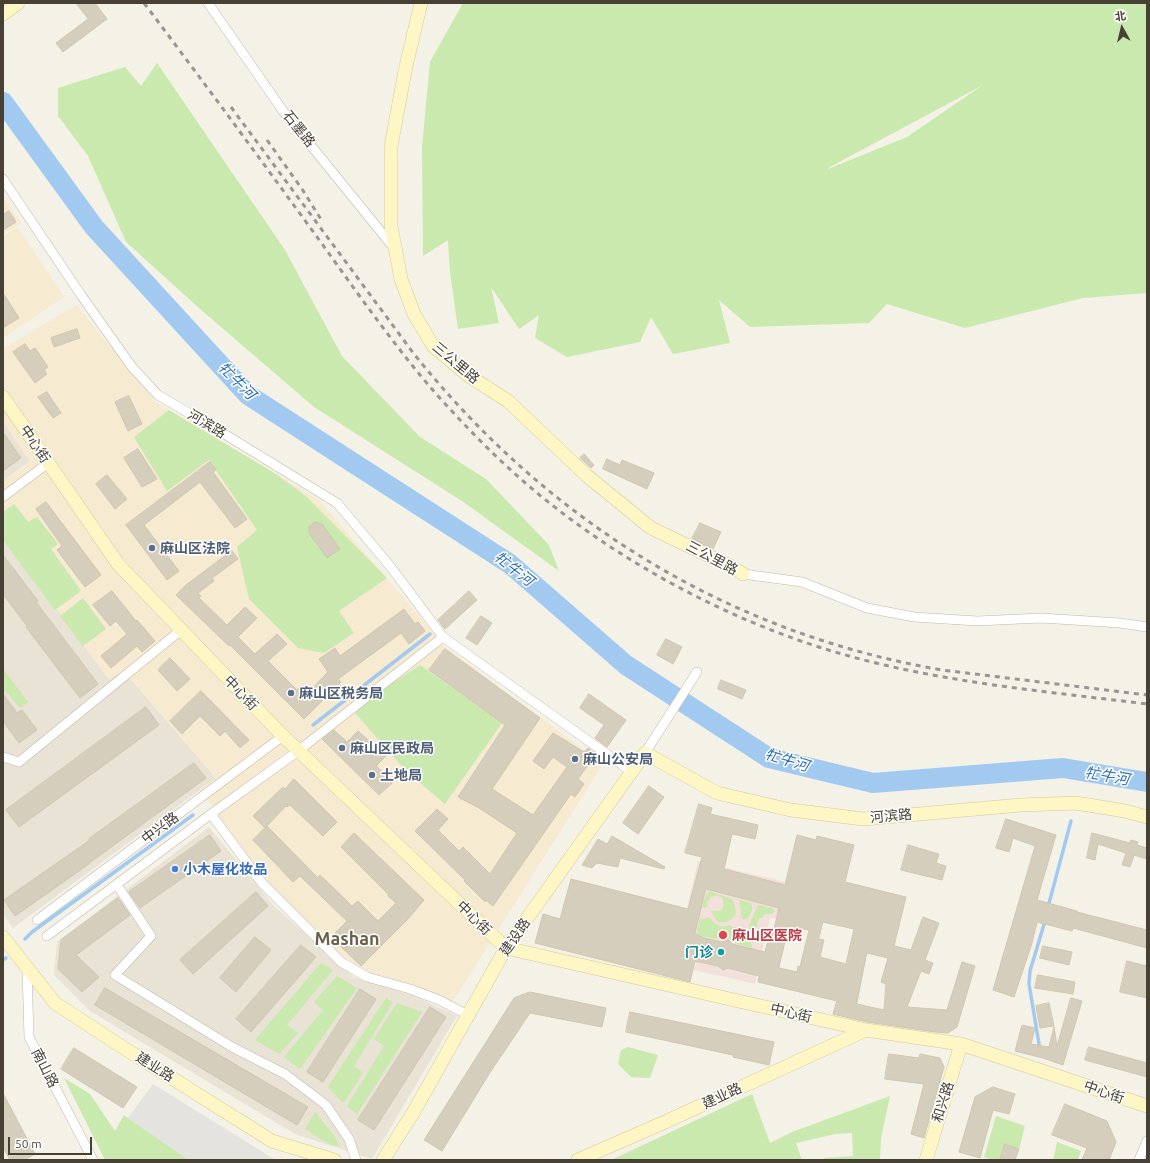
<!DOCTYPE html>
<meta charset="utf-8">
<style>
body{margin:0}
#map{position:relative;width:1150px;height:1163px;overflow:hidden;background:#f4f1e7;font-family:Ubuntu,"Noto Sans SC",sans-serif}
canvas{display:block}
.frame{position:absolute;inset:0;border:4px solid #474135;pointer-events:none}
.north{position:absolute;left:1102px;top:8px;width:40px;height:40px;-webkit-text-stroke:3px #fff;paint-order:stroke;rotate:352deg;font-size:11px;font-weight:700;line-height:16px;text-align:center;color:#474135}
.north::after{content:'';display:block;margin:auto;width:14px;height:18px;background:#474135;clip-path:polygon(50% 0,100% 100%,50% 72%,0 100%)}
.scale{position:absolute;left:8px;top:1137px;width:84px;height:18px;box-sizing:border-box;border:2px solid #474135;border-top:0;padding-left:5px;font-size:12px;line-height:14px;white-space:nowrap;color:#474135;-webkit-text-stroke:3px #fff;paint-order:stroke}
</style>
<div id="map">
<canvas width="1150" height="1163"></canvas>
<div class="frame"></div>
<div class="north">北</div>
<div class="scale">50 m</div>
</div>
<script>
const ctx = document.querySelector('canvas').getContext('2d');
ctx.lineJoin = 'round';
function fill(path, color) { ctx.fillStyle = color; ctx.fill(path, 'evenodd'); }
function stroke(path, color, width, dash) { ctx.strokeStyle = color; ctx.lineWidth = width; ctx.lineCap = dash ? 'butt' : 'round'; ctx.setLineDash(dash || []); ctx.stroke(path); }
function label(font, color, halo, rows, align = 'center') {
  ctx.font = font + ' Ubuntu,"Noto Sans SC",sans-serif'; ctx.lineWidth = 3; ctx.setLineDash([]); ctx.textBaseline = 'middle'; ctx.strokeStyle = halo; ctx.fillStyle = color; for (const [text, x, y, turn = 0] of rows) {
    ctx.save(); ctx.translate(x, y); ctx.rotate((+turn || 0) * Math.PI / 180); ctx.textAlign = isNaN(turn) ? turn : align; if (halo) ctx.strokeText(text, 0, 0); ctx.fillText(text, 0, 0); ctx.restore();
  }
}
fill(new Path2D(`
 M3,421L30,461L3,481Z
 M3,535L109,679L123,670L216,778L13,928L3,914Z
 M209,827L275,907L354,977L414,996L457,1016L372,1159L295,1134L90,1011L54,975L57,942Z`), '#e8e3d4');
fill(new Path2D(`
 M3,196L21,223L3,234Z
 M17,227L64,297L3,338V237Z
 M76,305L156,402L319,500L416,612L443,645L603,764L453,1001L391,978L374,974L346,959L329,944L267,881L200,790L216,778L124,670L109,680L3,535V481L30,461L3,421V349Z`), '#f6ead1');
fill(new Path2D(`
 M698,861L785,882L776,919L770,918L755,984L694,970L696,963L686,961L677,952Z`), '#f4e0da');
fill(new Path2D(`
 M463,3H1147V293L1083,298L965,328L887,304L869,323L750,327L719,300L730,343L673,354L651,317L640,342L567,357L535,338L539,315L519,329L491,287L499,323L458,329L450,272L448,240L423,256L422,147L430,62ZM983,85L907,137L828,169V168Z
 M157,63L285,250L342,356L420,437L486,479L549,545L559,571L462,501L314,407L199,308L126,242L88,156L58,116V88L125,67L141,86Z
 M169,410L276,474L307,497L387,578L339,611L354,633L324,653L298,648L249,599L237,547L257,530L209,460L167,491L134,437Z
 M14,504L28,522L37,517L58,544L51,549L81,591L55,610L3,540V512Z
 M83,598L106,629L83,646L60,616Z
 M420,665L502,723L445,804L407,772L355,713L382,690Z
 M3,669L28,702L20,708L6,691L3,692Z
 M709,891L732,899L735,905L736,913C732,921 727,924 719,922L716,920L711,911H719L723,908V899C719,895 716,895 711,897L707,903L708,907L702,908L706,894Z
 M739,900L751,903C754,908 751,915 747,919H742Z
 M758,905L772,908L775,911L772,914H765L762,918H759L754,935L750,931L749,925Z
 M709,917C717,927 720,927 731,925L732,927L744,929L752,945V948L734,943L730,939L726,938L722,940L696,935L700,918L703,919Z
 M321,963L333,970L287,1025L298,1033L279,1054L255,1040Z
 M337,976L357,988L300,1069L284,1057L323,1010L314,1002Z
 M386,998L393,1002L354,1066L363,1073L345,1101L342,1102L328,1087Z
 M397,1003L422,1012L357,1114L347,1106L384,1046L374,1039Z
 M628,1047L658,1055L650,1078L631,1077L618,1064L621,1050Z
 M64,1078L90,1094L115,1131L124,1115L189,1160H105Z
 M752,1094L770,1143L792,1132L890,1096L881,1138L880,1160H824V1158L853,1156L852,1133L835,1134L796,1143L802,1160H611Z
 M315,1112L336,1138L339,1146L329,1144L305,1129Z
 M996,1116L1025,1126L1019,1149L1006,1144L1000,1160H993L984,1157Z
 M1057,1142L1081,1151L1078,1160H1053Z`), '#c9e9ae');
fill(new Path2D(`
 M153,1084L271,1157L276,1160H189L128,1118Z`), '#e4e3df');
stroke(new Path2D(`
 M313,725L430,634
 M1048,907L1071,821
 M25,939L32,932L193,815
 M3,960L6,958
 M1040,1050L1029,984L1030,971L1045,921`), '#a2caf1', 3.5);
stroke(new Path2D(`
 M3,102L94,227L248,395L510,564L626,665L769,758L873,783L1063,768L1147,782`), '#a2caf1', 20);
const building = new Path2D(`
 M76,3H95L107,19L63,52L56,43L88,19Z
 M9,211L16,222L3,230V215Z
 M3,293L19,318L3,328Z
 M77,329L80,338L54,347L51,338Z
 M25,344L30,351L35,348L48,367L44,370L47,374L35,383L13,352Z
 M47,392L61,413L53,418L38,397Z
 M129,396L142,424L128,431L115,402Z
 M3,432L21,458L3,471Z
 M138,449L157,479L142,487L124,458Z
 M584,454L594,465L591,468L580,458Z
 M607,459L620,465L622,460L654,473L647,489L603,469Z
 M210,462L216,470L213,472L247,519L235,528L200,482L144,525L179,571L167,580L126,525Z
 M107,475L127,499L115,509L96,484Z
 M46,502L101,575L85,587L57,550L62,546L36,509Z
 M315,522L322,524L340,549L327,558L309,533V527Z
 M700,523L721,532L713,549L692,539Z
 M232,551L238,559L212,578L214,581L198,593L201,596L199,598L227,625L245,607L257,618L238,637L255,654L277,634L287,644L268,661L297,690L299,688L306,695L328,672L319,659L335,648L340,656L404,609L415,624L418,622L425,631L409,644L401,633L338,679L341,682L304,719L230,645L229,646L176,595L186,585Z
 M3,555L38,601L36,602L98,684L80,698L26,627L27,626L3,594Z
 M112,591L136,621L137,620L155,641L142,652L137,646L111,668L101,656L127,634L116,621L110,626L93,605Z
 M469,591L477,600L445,629L438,620Z
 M481,616L492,623L477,645L466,638Z
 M666,639L682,647L673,664L657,655Z
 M445,649L540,718L492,789L533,815L567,767L553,757L544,769L533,761L553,733L584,752L588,748L596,754L578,779L584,784L575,797L571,794L493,906L487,901H484L464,881L465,880L415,831L437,809L448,819L438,830L459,851L463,847L490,874L517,833L479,808L458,797L505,725L429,670Z
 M170,658L190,679L177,691L158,670Z
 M721,680L746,690L742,699L718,689Z
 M201,691L249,740L240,748L225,731L220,736L200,716L182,734L170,721Z
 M3,694L17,713L22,710L37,730L19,743L3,721Z
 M589,694L626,720L607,747L595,738L604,725L580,708Z
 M146,707L159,725L19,827L6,810Z
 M334,730L347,742L358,731L386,756L376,766L393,782L379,795L322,739Z
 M194,763L206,778L88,864H89L15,916L4,900L90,840L89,839Z
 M294,779L337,822L323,836L290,805L287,807L286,806L265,828L253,816L283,787L285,789Z
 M649,786L664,797L638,834L623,823Z
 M699,804L712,808L710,814L758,825L755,839L732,834L724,869L785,885L797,835L816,840L817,836L854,845L845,882L906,897L894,946L911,950L923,917L939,923L925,960L933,963L929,974L921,971L907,1007L947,1010L962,962L975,966L957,1027L948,1033L935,1032L867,1022L833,1014L837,1001L758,982L759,976L728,968L723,970L718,966L695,961L690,982L535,943L543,914L560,919L571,879L688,909L702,857L685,853ZM706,889L779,908L774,929H771L765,952L732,944L729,940L726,939L721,942L704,938L695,934ZM823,922L854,929L846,964L820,957L824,940L819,939ZM789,926L809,930L800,967L798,966L797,972L779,968ZM867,953L888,958L881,982L886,984L884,1010L857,1004Z
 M1006,819L1056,835L1037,900L1077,911V912L1147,930V948L1073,928L1072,931L1037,922L1032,943L1014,997L993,990L1035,846L1013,838L1009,852L996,848Z
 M267,826L318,878L320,875L352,906L358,901L378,921L396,903L388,896L389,895L341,847L354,833L424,900L408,919L361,966L331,937L347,921L300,876L293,882L253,840Z
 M1092,833L1130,843L1131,840L1138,842L1137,845L1147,848V859L1134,855L1130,867L1122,865L1126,853L1098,844L1095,860L1087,858Z
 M210,835L221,851L140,908L129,892Z
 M612,836L665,867L664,869L620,858L618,867L597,863L592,868L582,865L598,839L607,844Z
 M908,845L939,854L936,863L946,866L942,880L901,870Z
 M256,892L268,906L193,974L180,960Z
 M118,898L130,915L76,955L99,977L82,992L58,969L61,940Z
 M255,937L271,950L236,992L220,978Z
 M301,945L316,957L251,1032L236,1019Z
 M1043,946L1072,952L1069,965L1040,958Z
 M1127,961L1147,966V998L1120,992Z
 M1038,975L1075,982L1073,994L1035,988Z
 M105,988L308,1107L297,1125L95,1005Z
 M360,989L376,999L323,1082L307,1072Z
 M530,992L606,1008L602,1027L530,1013L489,1074L442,1151L424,1140L514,998Z
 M1071,998L1082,1001L1063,1065L1043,1058L1015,1051L1022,1025L1035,1028L1031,1044L1049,1047L1054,1027L1057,1046Z
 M1049,1003L1054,1026L1040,1028L1036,1006Z
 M430,1007L446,1017L374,1130L358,1120Z
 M630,1012L774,1042L769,1065L733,1057V1055L626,1032Z
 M1089,1047L1147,1063V1077L1085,1060Z
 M74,1048L137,1087L123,1108L61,1069Z
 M889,1054L919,1058L920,1054L940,1058L944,1067L924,1138L911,1134L924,1084L885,1079Z
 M993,1087L1015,1094L1009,1114L993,1110L980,1158L959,1152L975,1097Z
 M3,1093L35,1154L24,1160H10L3,1147Z
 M1065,1104L1107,1121L1116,1142L1109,1160H1082L1087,1148L1052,1135Z
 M1005,1144L1019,1149L1015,1160H1000Z`);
fill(building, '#d5cebc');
stroke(building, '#d0c6af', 1);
const street = new Path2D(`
 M208,3L283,111L394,248
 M3,179L81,295L132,367L158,395L213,427L337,503L390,566L443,637
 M3,497L48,463
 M743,574L802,582L867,608L914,617L977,621L1041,618L1120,623L1147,627
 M645,753L697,672
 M3,757L19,762L181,630
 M211,814L262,883L341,962L367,977L410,989L439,1000L468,1015
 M117,885L151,936L115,975L232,1047L285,1074L326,1105L349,1139L356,1160
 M37,920L283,736
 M47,936L211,814L298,751L443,637L632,772
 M27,969L29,1037L93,1160
 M1139,1160L1147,1141`);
const secondary = new Path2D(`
 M421,3L406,66L391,146V226L401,279L414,314L433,346L469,376L508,401L586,475L651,528L730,566L743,574
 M3,14L18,3
 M3,397L118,564L283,736L506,948L866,1030L961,1044L1147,1106
 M3,937L55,1003L116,1043L272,1141L334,1160
 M383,1160L413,1113L506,948L645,753L717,793L791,810L863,819L1021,805L1076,803L1125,811L1147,817
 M578,1160L665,1122L866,1030
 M926,1160L961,1044`);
stroke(street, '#bfb9a9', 10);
stroke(secondary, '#d4c996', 14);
stroke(street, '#fff', 9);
stroke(secondary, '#fff6c5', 13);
stroke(new Path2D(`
 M144,3C196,72 247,141 298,211C344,273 387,338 438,396C467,428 497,459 530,487C616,560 727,620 835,652C936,682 1043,691 1147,704
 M231,107L414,354C549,522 728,633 942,670L1147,695
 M267,140L302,189L322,221`), '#969696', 3, [5, 5]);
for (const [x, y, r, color] of [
 [152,548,4,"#5c6f8a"],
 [291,693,4,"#5c6f8a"],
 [342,748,4,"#5c6f8a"],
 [575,759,4,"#5c6f8a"],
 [372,775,4,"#5c6f8a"],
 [175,869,4,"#3f7fe0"],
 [723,935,5,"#e0444e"],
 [721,952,4,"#0f9aa8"]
]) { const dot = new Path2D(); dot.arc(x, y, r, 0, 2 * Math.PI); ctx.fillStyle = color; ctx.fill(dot); stroke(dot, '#fff', 1.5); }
label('14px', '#474135', '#fff', [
 ["石墨路",299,129,51],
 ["三公里路",456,363,40],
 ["河滨路",207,424,31],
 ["中心街",35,444,56],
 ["三公里路",712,558,28],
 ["中心街",241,693,46],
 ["河滨路",891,816,-5],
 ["中兴路",160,828,-37],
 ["中心街",474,918,44],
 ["建设路",515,937,-56],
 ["中心街",791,1013,13],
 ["建业路",155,1067,32],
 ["南山路",45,1068,63],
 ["中心街",1104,1092,19],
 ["建业路",722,1096,-25],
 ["和兴路",943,1102,-73]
]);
label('bold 14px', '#4e5e75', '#fff', [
 ["麻山区法院",160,548],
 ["麻山区税务局",299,693],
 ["麻山区民政局",350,748],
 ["麻山公安局",583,759],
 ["土地局",380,775]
], 'left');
label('bold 14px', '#366cbe', '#fff', [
 ["小木屋化妆品",183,869]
], 'left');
label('bold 14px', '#be3a42', '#fff', [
 ["麻山区医院",732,935]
], 'left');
label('bold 14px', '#0d838f', '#fff', [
 ["门诊",713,952]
], 'right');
label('italic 15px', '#2d6fb5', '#fff', [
 ["牤牛河",237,381,45],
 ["牤牛河",514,569,38],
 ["牤牛河",787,760,17],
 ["牤牛河",1107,776,10]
]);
label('bold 18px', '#6a604c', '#fff', [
 ["Mashan",347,939]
]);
</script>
